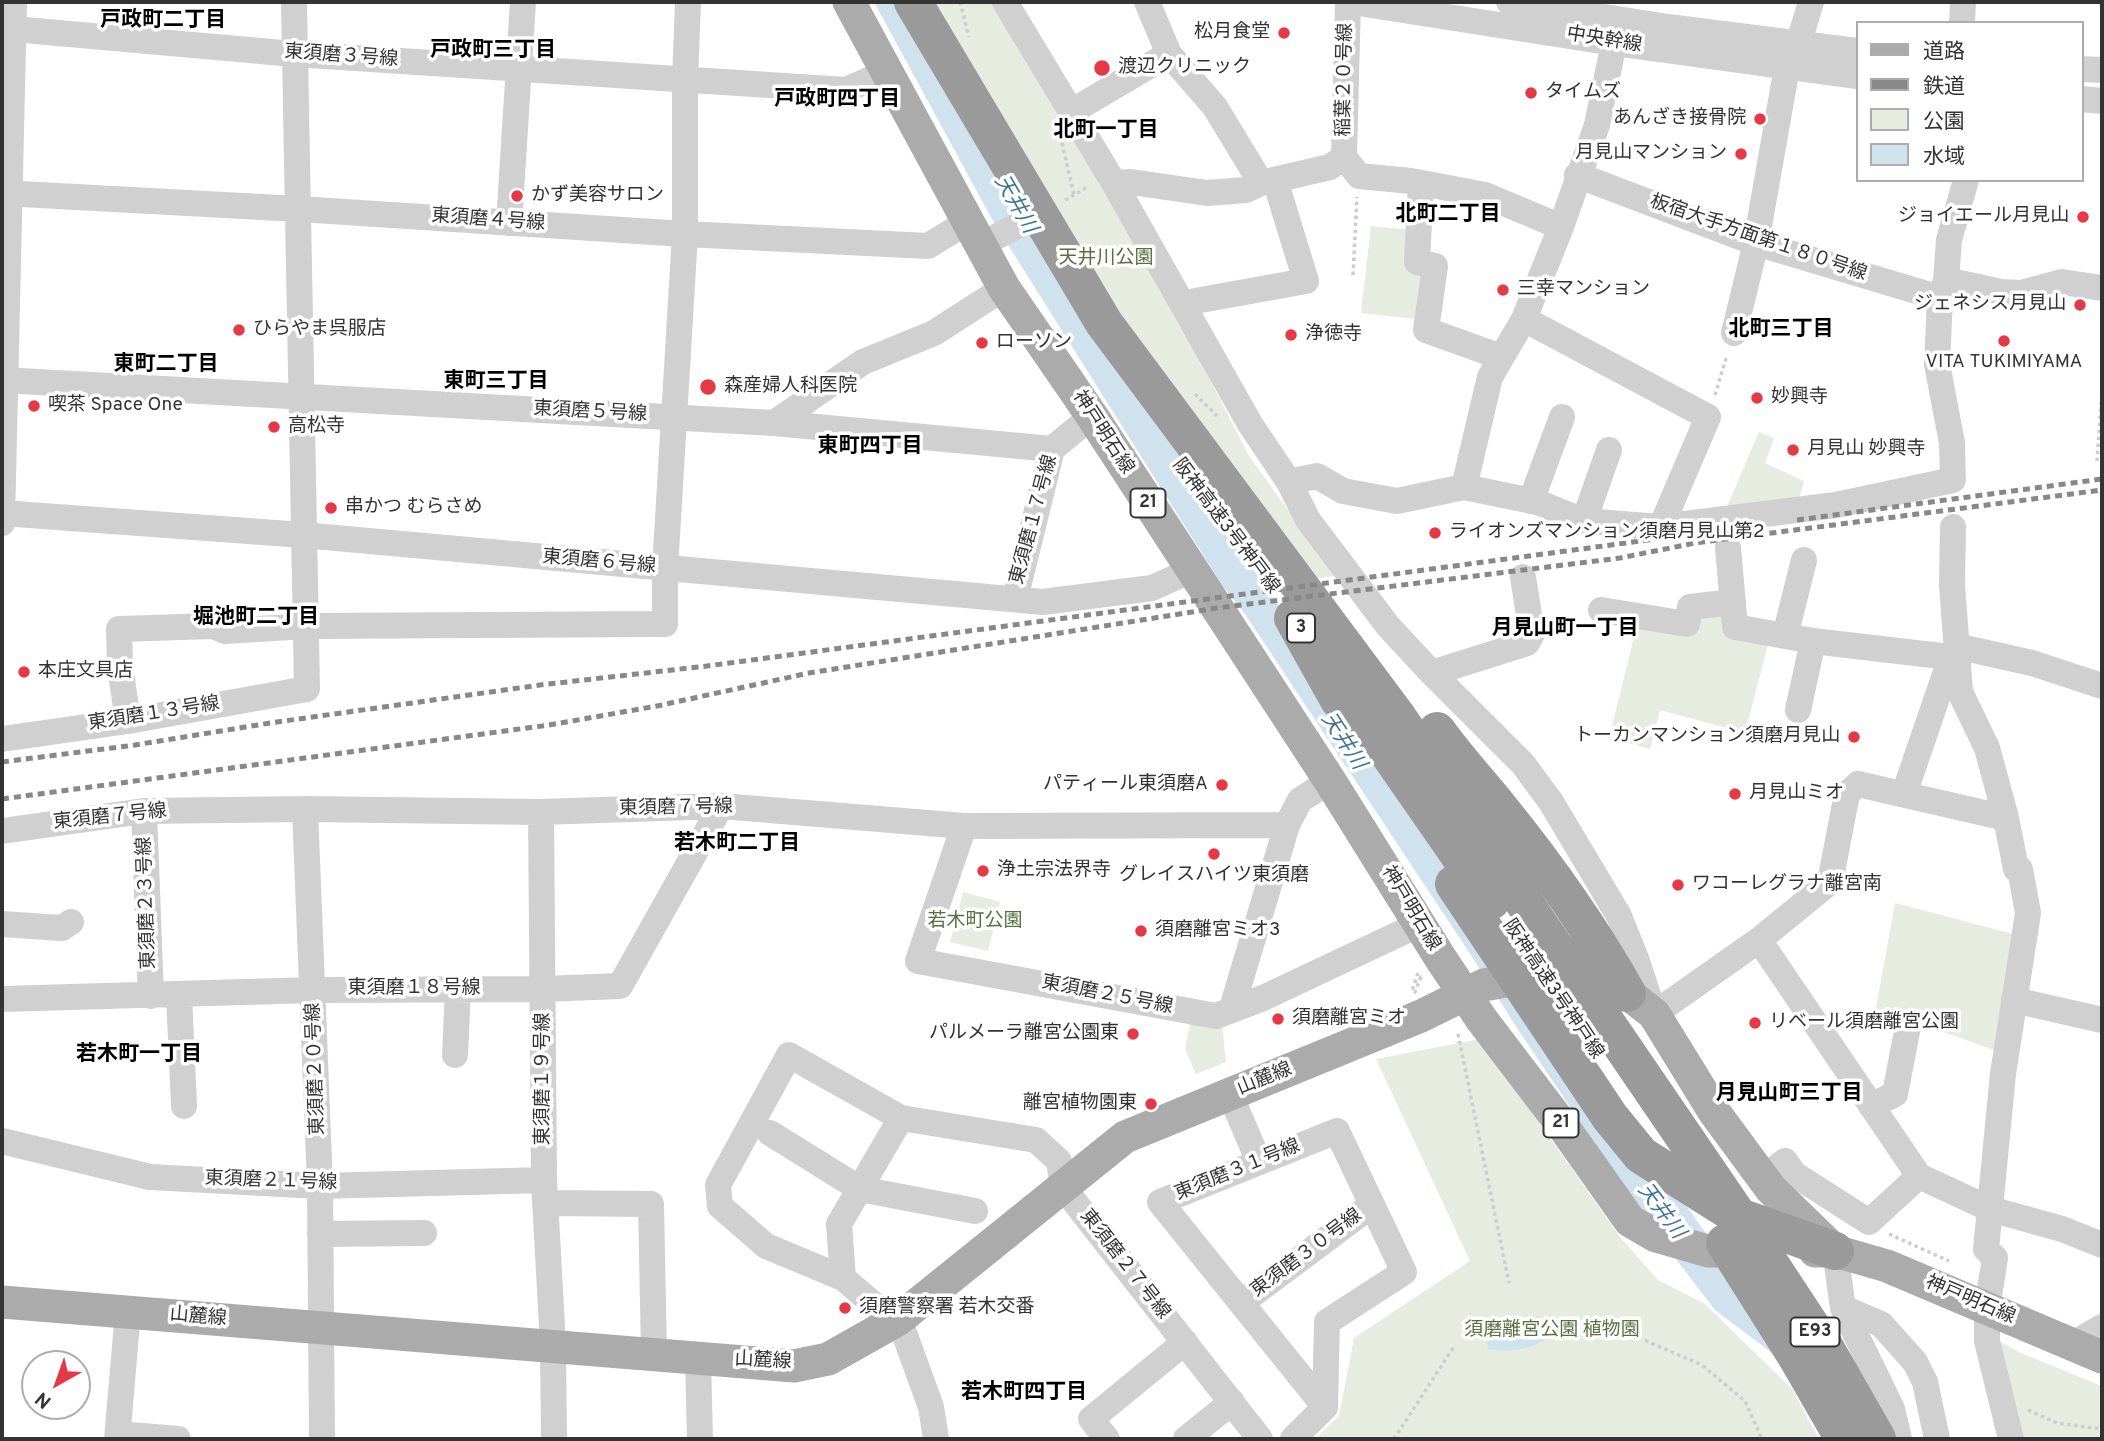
<!DOCTYPE html>
<meta charset="utf-8">
<style>
body{margin:0}
#map{position:relative;width:2104px;height:1441px;overflow:hidden;background:#fff;font-family:Overpass,"Noto Sans JP",sans-serif}
canvas{display:block}
.frame{position:absolute;inset:0;border:4px solid #333;pointer-events:none}
.legend{position:absolute;left:1856px;top:21px;width:228px;height:161px;box-sizing:border-box;background:#fff;border:2px solid #adadad;margin:0;padding:9px 12px;list-style:none;font-size:21px;color:#333}
.legend li{display:flex;align-items:center;gap:14px;height:35px}
.legend b{width:35px;border:2px solid #adadad}
.north{position:absolute;left:21px;top:1350px;width:70px;height:70px;box-sizing:border-box;background:#fff;border:2px solid #adadad;border-radius:50%;rotate:220deg;font-size:19px;font-weight:700;line-height:28px;text-align:center;color:#333}
.north::after{content:'';display:block;margin:auto;width:24px;height:32px;background:#e63946;clip-path:polygon(50% 0,100% 100%,50% 72%,0 100%)}
</style>
<div id="map">
<canvas width="2104" height="1441"></canvas>
<div class="frame"></div>
<ul class="legend">
<li><b style="height:9px;background:#ababab"></b>道路</li>
<li><b style="height:9px;background:#888"></b>鉄道</li>
<li><b style="height:19px;background:#e6ecdf"></b>公園</li>
<li><b style="height:19px;background:#cfe2ee"></b>水域</li>
</ul>
<div class="north">N</div>
</div>
<script>
const ctx = document.querySelector('canvas').getContext('2d');
ctx.lineJoin = 'round';
function fill(path, color) { ctx.fillStyle = color; ctx.fill(path, 'evenodd'); }
function stroke(path, color, width, dash) { ctx.strokeStyle = color; ctx.lineWidth = width; ctx.lineCap = dash ? 'butt' : 'round'; ctx.setLineDash(dash || []); ctx.stroke(path); }
function label(font, color, halo, rows, align = 'center') {
  ctx.font = font + ' Overpass,"Noto Sans JP",sans-serif'; ctx.lineWidth = 7; ctx.setLineDash([]); ctx.textBaseline = 'middle'; ctx.strokeStyle = halo; ctx.fillStyle = color; for (const [text, x, y, turn = 0] of rows) {
    ctx.save(); ctx.translate(x, y); ctx.rotate((+turn || 0) * Math.PI / 180); ctx.textAlign = isNaN(turn) ? turn : align; if (halo) ctx.strokeText(text, 0, 0); ctx.fillText(text, 0, 0); ctx.restore();
  }
}
fill(new Path2D(`
 M910,2H995L1177,316L1249,456L1335,576L1266,586L1100,327Z
 M1371,226L1413,230L1431,272L1425,320L1361,313Z
 M1759,432L1774,438L1765,463L1804,481L1798,503L1726,509Z
 M1727,609L1769,641L1745,733L1660,710L1650,749L1609,738L1638,621Z
 M963,892L1000,902L988,951L950,942Z
 M1895,903L2017,935L1994,1050L1876,1008Z
 M1191,1019L1222,1024L1226,1062L1196,1074L1185,1049Z
 M1480,1039L1620,1237L1658,1280L1705,1304L1792,1389L1819,1439H1315L1339,1416L1354,1338L1470,1261L1376,1059Z
 M1995,1339L2021,1353L2102,1386V1439H2017Z`), '#e6ecdf');
fill(new Path2D(`
 M874,2H908L1029,208L1264,586L1281,608L1549,1010L1702,1228L1745,1282L1825,1439L1772,1353L1715,1310L1649,1224L1517,1028L1467,949L1245,614L1222,585L993,221Z
 M1506,1333L1512,1336L1547,1337C1533,1351 1507,1352 1488,1349L1487,1342Z`), '#cfe2ee');
stroke(new Path2D(`
 M960,2L969,37
 M1062,143L1074,195
 M1065,200L1089,186
 M1353,275L1357,197
 M1195,394L1217,416
 M1715,395L1727,355
 M2097,461L2102,390
 M1418,973L1412,991L1415,992L1421,977H1423
 M1458,1034L1509,1283
 M1889,1234L1949,1261
 M1536,1318L1621,1330L1702,1365L1745,1401L1762,1439
 M2028,1410L2057,1423L2102,1429
 M1394,1439L1455,1345`), '#cdcdcd', 3.5, [3.5, 3.5]);
stroke(new Path2D(`
 M1005,2L1114,183L1250,424L1289,482L1308,520L1388,626L1427,668L1523,764L1551,802L1619,916L1637,961L1654,1014L1759,940L1830,882L1847,794L1858,784L2006,818
 M1352,2L1614,43L1857,76
 M1509,2L1668,27L1857,51
 M1962,23L1963,2
 M2,28L294,54L846,90L886,72
 M1799,42L1811,2
 M1169,54L1215,107L1261,183
 M2081,69L2102,70
 M2081,99L2102,101
 M1071,112L1169,54L1147,2
 M1344,157L1359,176L1411,181L1485,195L1561,227
 M1344,157L1348,2
 M1577,175L1756,243L1940,298
 M1114,183L1131,182L1207,193L1246,190L1261,183L1330,167L1344,157
 M1421,183L1417,262L1435,266L1426,330L1501,357
 M2,193L299,209L685,234L928,246L967,222
 M509,223L523,2
 M992,239L1036,216
 M1946,280L2001,292L2021,293L2062,282L2102,288
 M1185,307L1195,301L1306,281L1275,180
 M1524,319L1708,417L1661,527
 M1734,333L1756,243L1787,67
 M2,380L774,423L1052,449
 M774,423L863,362L934,333L1004,288
 M1289,482L1317,476L1343,491L1397,501L1464,487L1537,502L1584,521L1661,527L1836,505L1953,480L1952,443L1937,364L1940,298L1946,280L1949,240L1966,180
 M1464,487L1490,377L1524,319L1561,227L1597,125L1614,43
 M1531,501L1562,417
 M2,513L303,535L1043,602L1152,588L1192,570
 M1584,521L1609,450
 M2,523L14,2
 M1953,527L1952,585L1960,692L1987,748L2006,818L2016,869H2020L2028,913L2003,1074L1986,1249L1995,1258L1987,1309V1341L2011,1439
 M1728,548L1735,627L1813,641L1958,658
 M1015,599L1052,449L1092,416
 M1601,610L1687,624L1690,607L1733,602
 M1785,636L1804,560
 M1956,646L2032,663L2102,686
 M1432,673L1527,643L1532,634L1523,577
 M1798,710L1813,641
 M128,721L120,666L119,629L213,626L225,631L307,626L665,624V569L685,234V81L688,2
 M2,739L128,721L307,689L294,2
 M1904,794L1951,657
 M305,809L320,1186L322,1439
 M144,811L151,996
 M541,812L544,1180L553,1346L554,1439
 M964,826L918,961L1216,1016L1263,998L1420,924
 M2,831L144,811L305,809L541,812L721,806L964,826L1287,825L1300,800L1330,781
 M2,924L62,928L71,922
 M1759,940L1919,1176L1990,1209L2062,1229L2102,1245
 M179,995L184,1106
 M2,999L314,990L543,989L620,986L721,806
 M2014,1000L2102,1020
 M1232,1008L1287,825
 M455,1055L458,989
 M1230,1094L1259,1162
 M1871,1106L1895,1094L1908,1026
 M770,1133L860,1189L975,1211
 M2,1141L150,1177L320,1186L544,1180
 M1763,1178L1785,1161L1794,1174L1869,1222L1919,1176
 M545,1203L651,1204L654,1354
 M320,1234L424,1233
 M1835,1251L1843,1308L1892,1409L1899,1439
 M843,1278L839,1224L901,1118
 M1241,1303L1372,1205
 M1843,1308L1881,1324L1915,1362L1925,1382L1937,1439
 M2073,1344L2102,1327
 M698,1358L700,1439
 M118,1434L178,1439
 M117,1439L128,1312
 M936,1439L931,1407L899,1319L878,1308L843,1278L766,1246L720,1206L718,1185L789,1055L901,1118L1036,1140L1059,1161L1063,1187L1260,1439
 M1107,1439L1091,1419L1185,1342
 M1186,1439L1232,1402
 M1293,1439L1325,1407L1327,1322L1404,1272L1337,1131L1160,1202L1325,1407`), '#d0d0d0', 26);
stroke(new Path2D(`
 M849,2L1004,288L1092,416L1330,781L1441,959L1482,1020L1565,1129L1630,1221L1656,1236L1708,1251H1754
 M1815,1251H1835L1887,1266L2102,1357
 M2,1302L794,1366L828,1359L899,1319L1125,1137L1421,1016L1484,985L1533,976H1590L1627,993L1654,1014L1715,1113L1771,1189L1835,1251`), '#ababab', 33);
stroke(new Path2D(`
 M913,2L1104,323L1396,715L1747,1229L1824,1346L1877,1439
 M1293,618L1339,700
 M1332,672L1491,901
 M1437,731C1456,758 1478,781 1498,806C1546,865 1590,927 1627,993
 M1454,884L1610,1117L1641,1155L1739,1217L1835,1251
 M1725,1243L1797,1357L1844,1439`), '#9a9a9a', 38);
stroke(new Path2D(`
 M1797,520L2102,479
 M2,762L135,745L270,723L540,685L707,666L1693,534
 M2,799L549,725L657,706L809,673L1217,608L1620,558L1695,543L2102,490`), '#888', 5, [7, 5]);
for (const [x, y, r, color] of [
 [1284,33,7,"#e63946"],
 [1102,68,9,"#e63946"],
 [1531,93,7,"#e63946"],
 [1760,119,7,"#e63946"],
 [1741,154,7,"#e63946"],
 [517,196,7,"#e63946"],
 [2083,217,7,"#e63946"],
 [1503,290,7,"#e63946"],
 [2080,305,7,"#e63946"],
 [239,330,7,"#e63946"],
 [1291,335,7,"#e63946"],
 [2004,341,7,"#e63946"],
 [982,343,7,"#e63946"],
 [708,387,9,"#e63946"],
 [1757,398,7,"#e63946"],
 [34,406,7,"#e63946"],
 [274,427,7,"#e63946"],
 [1793,450,7,"#e63946"],
 [331,508,7,"#e63946"],
 [1435,533,7,"#e63946"],
 [24,672,7,"#e63946"],
 [1854,737,7,"#e63946"],
 [1222,785,7,"#e63946"],
 [1735,794,7,"#e63946"],
 [1214,854,7,"#e63946"],
 [983,871,7,"#e63946"],
 [1678,885,7,"#e63946"],
 [1141,931,7,"#e63946"],
 [1278,1019,7,"#e63946"],
 [1755,1023,7,"#e63946"],
 [1133,1034,7,"#e63946"],
 [1151,1104,7,"#e63946"],
 [845,1308,7,"#e63946"]
]) { const dot = new Path2D(); dot.arc(x, y, r, 0, 2 * Math.PI); ctx.fillStyle = color; ctx.fill(dot); stroke(dot, '#fff', 2.5); }
for (const [x, y, w] of [
 [1148,503,35],
 [1301,628,28],
 [1561,1123,35],
 [1815,1332,49]
]) { const box = new Path2D(); box.roundRect(x - w / 2, y - 14.5, w, 29, 5); ctx.fillStyle = '#fff'; ctx.fill(box); stroke(box, '#333', 2); }
label('bold 18px', '#333', null, [
 ["21",1148,503],
 ["3",1301,628],
 ["21",1561,1123],
 ["E93",1815,1332]
]);
label('19px', '#333', '#fff', [
 ["松月食堂",1270,33,"right"],
 ["渡辺クリニック",1118,68],
 ["タイムズ",1545,93],
 ["あんざき接骨院",1746,119,"right"],
 ["月見山マンション",1727,154,"right"],
 ["かず美容サロン",531,196],
 ["ジョイエール月見山",2069,217,"right"],
 ["三幸マンション",1517,290],
 ["ジェネシス月見山",2066,305,"right"],
 ["ひらやま呉服店",253,330],
 ["浄徳寺",1305,335],
 ["ローソン",996,343],
 ["VITA TUKIMIYAMA",2004,363,"center"],
 ["森産婦人科医院",724,387],
 ["妙興寺",1771,398],
 ["喫茶 Space One",48,406],
 ["高松寺",288,427],
 ["月見山 妙興寺",1807,450],
 ["串かつ むらさめ",345,508],
 ["ライオンズマンション須磨月見山第2",1449,533],
 ["本庄文具店",38,672],
 ["トーカンマンション須磨月見山",1840,737,"right"],
 ["パティール東須磨A",1208,785,"right"],
 ["月見山ミオ",1749,794],
 ["浄土宗法界寺",997,871],
 ["グレイスハイツ東須磨",1214,876,"center"],
 ["ワコーレグラナ離宮南",1692,885],
 ["須磨離宮ミオ3",1155,931],
 ["須磨離宮ミオ",1292,1019],
 ["リベール須磨離宮公園",1769,1023],
 ["パルメーラ離宮公園東",1119,1034,"right"],
 ["離宮植物園東",1137,1104,"right"],
 ["須磨警察署 若木交番",859,1308]
], 'left');
label('19px', '#333', '#fff', [
 ["中央幹線",1604,41,9],
 ["東須磨３号線",341,57,4],
 ["稲葉２０号線",1346,80,-89],
 ["東須磨４号線",488,221,4],
 ["板宿大手方面第１８０号線",1758,239,19],
 ["東須磨５号線",590,413,3],
 ["神戸明石線",1102,433,57],
 ["東須磨１７号線",1035,520,-75],
 ["阪神高速3号神戸線",1225,527,53],
 ["東須磨６号線",599,563,5],
 ["東須磨１３号線",154,715,-9],
 ["東須磨７号線",676,809,-1],
 ["東須磨７号線",110,818,-6],
 ["東須磨２３号線",148,903,-92],
 ["神戸明石線",1410,909,59],
 ["東須磨１８号線",414,989],
 ["阪神高速3号神戸線",1552,990,56],
 ["東須磨２５号線",1107,996,11],
 ["東須磨２０号線",317,1069,-92],
 ["東須磨１９号線",544,1079,-90],
 ["山麓線",1265,1080,-22],
 ["東須磨３１号線",1238,1171,-22],
 ["東須磨２１号線",271,1182,2],
 ["東須磨３０号線",1307,1254,-37],
 ["東須磨２７号線",1124,1265,52],
 ["神戸明石線",1970,1301,23],
 ["山麓線",198,1318,5],
 ["山麓線",763,1362,3]
]);
label('19px', '#56703f', '#fff', [
 ["天井川公園",1106,259],
 ["若木町公園",975,922],
 ["須磨離宮公園 植物園",1552,1331]
]);
label('bold 21px', '#000', '#fff', [
 ["戸政町二丁目",163,22],
 ["戸政町三丁目",493,52],
 ["戸政町四丁目",837,101],
 ["北町一丁目",1106,132],
 ["北町二丁目",1448,216],
 ["北町三丁目",1781,331],
 ["東町二丁目",166,366],
 ["東町三丁目",496,383],
 ["東町四丁目",870,448],
 ["堀池町二丁目",256,619],
 ["月見山町一丁目",1565,630],
 ["若木町二丁目",737,845],
 ["若木町一丁目",139,1056],
 ["月見山町三丁目",1789,1095],
 ["若木町四丁目",1024,1394]
]);
label('italic 21px', '#3f7597', '#fff', [
 ["天井川",1014,205,60],
 ["天井川",1342,742,57],
 ["天井川",1660,1212,53]
]);
</script>
